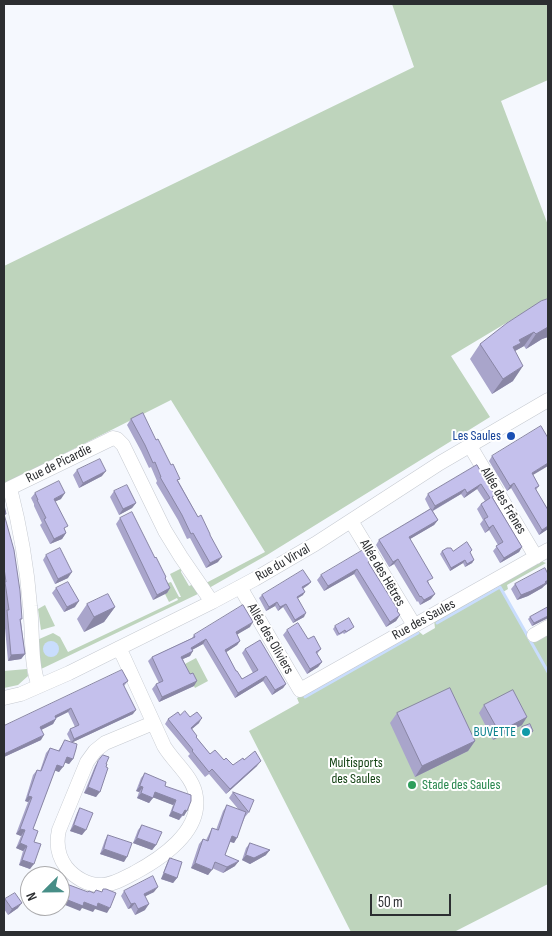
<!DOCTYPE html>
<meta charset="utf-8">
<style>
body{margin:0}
#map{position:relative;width:552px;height:936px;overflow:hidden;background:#f5f8fe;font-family:"Sofia Sans Condensed",sans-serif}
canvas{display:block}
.frame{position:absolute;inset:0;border:5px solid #2c2e31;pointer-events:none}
.north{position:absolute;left:20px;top:866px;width:50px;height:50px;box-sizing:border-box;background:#fff;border:1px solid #ababad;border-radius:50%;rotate:247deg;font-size:14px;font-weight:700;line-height:20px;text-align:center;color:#2c2e31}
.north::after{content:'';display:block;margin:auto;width:18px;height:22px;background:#478e87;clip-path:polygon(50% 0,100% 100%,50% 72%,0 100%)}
.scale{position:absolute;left:370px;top:894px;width:81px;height:22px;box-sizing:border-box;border:2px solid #2c2e31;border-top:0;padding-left:6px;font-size:15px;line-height:18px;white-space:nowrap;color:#2c2e31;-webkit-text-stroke:4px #fff;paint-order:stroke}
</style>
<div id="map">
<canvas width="552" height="936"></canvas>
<div class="frame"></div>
<div class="north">N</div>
<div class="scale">50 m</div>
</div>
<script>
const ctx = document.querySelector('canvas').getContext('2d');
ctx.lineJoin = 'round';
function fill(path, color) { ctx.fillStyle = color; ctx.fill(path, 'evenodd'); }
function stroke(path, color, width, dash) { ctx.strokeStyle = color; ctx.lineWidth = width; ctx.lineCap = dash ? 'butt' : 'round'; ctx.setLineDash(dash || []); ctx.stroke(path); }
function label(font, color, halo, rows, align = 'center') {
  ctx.font = font + ' "Sofia Sans Condensed",sans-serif'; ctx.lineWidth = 4; ctx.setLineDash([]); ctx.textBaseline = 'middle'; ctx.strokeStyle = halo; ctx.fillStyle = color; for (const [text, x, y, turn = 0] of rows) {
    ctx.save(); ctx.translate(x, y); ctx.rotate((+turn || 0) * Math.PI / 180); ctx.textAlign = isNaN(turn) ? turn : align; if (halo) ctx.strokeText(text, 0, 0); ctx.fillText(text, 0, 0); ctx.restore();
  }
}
fill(new Path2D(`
 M392,4H548V80L501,101L548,225V298L451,356L490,417L267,555L209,588L206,583L265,552L171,400L4,484V266L414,67Z
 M541,561L546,563L507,585L508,589L503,592L526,634L529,632L548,633V884L454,932H351L249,731L299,703L297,698L416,629L423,635L435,628L434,620Z
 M182,568L181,572L189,586L194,584L200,593L39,670L37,640L53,633L60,637L68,652L178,600L177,598L169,602L165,594L166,593L162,585L171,582L179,597H181L170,574Z
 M45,605L55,626L41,630L38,609Z
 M196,658L208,681L195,688L183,665Z
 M27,669L28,676L18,685L4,688V671Z`), '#bed4bc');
fill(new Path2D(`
 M43 649a8 8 0 1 1 16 0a8 8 0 1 1-16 0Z`), '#c9ddfd');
stroke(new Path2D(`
 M437,623L500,587L548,672
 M305,697L418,633`), '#c9ddfd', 3);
const minor = new Path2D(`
 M470,446L536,557
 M351,521L414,625
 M240,587L300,690L548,550
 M534,635L548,627
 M119,648L124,658L164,746C174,763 194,777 196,797C201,832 160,859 134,873C124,878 113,885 102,885C88,886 74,877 66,867C58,856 56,843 59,830L87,762L95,751L105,743L153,723
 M39,686C30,664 33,630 30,606C27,566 20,527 10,488L109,440L113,438L117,439L123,445L165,531L181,557L212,602
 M4,698L21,694L69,673L212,602L255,579L315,544L440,463L548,400`);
stroke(minor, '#c6cad1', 15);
stroke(minor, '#fff', 14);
fill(new Path2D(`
 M548,299V337L542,339L526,349L524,346L515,351L513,381L492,394L470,359L480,344Z
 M131,419L156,440L198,517L210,535L218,562L206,568L190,538L187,539L178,520L156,483L157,481L151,467L149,468L141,451L127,425Z
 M492,456L533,475L539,486L536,490L548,510V529L539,535L511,488L507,491L489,461Z
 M477,465L493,498L522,547L519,552L500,563L493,551L498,545L489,530L485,533L480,524L483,520L477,509L481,504L485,501L477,489L464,498L461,494L433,511L438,520L434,525L410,539L429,583L431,599L420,605L418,601L417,602L394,564L389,567L376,545L379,540L430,509L425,499L428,494Z
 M77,470L102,476L79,488L73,475Z
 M114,491L136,503L132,508L119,515L110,497Z
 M35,493L61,499L55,501L66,533L62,539L50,544L40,525L42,523L34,506V504L31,498Z
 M4,505L6,514L4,516L21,621L25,654L21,659L8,661L4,617L5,614L4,607Z
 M120,518L155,558L166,577L165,579L170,588L167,593L153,600L116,524Z
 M442,551H453L470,553L474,560L472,563L465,567L463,563L450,571L440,554Z
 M46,555L68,578L55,584L43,560Z
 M369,564L400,615L396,621L386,627L354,574L324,591L317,580L321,575Z
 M548,574V582L542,588L528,596L517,600L511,589L515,584Z
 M311,582L308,585L303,589V595L297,599L304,617L293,623L283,607L278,611L275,606L266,611L259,598L262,595Z
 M56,588L75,607L64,612L52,593Z
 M87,604L115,607L104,622L84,632L77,619Z
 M548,607V618L532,626L528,619L530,617Z
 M335,626L352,629L344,634L343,633L337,636L333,629Z
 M250,627L237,634L240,641L237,645L226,652L236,671L242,679L253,673L242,653L245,649L286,684L283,688L272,695L263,681L235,698L203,644L192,650L190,656L183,659L194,686L159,702L152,689L156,684L159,683L148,661L152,657L192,638L194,635Z
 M287,630L308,639L321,649L317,654L322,662L318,667L307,674L283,635Z
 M128,681L124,686L133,714L73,742V759L69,764L64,762L59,772L55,770L33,829L34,842L30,869L19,865L23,851L16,848L21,836L16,834L28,802L25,801L33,775L37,770L40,771L46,753L50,748L58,751L65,740L71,742L67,734L70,729L75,727L68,712L56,718L53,724L41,730V740L4,757V726Z
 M484,705L522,725L493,740L479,713Z
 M397,713L475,741L468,751L415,777L390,723Z
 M180,715L190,717L199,723L192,729L196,737L210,754L224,760L233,765L244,760L257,766L226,794L209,774L205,777L188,756L190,754L165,724L168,719Z
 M522,727L533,731L531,734L523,738L520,730Z
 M103,755L106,764L96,797L84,793L95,766Z
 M145,773L165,786L187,811L179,820L169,816L173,805L153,797L149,803L137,798L139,792L136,791L141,778Z
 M233,792L249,812L245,817L234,843L230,842L225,855L235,866L223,873L212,868L208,875L191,868L199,844L203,839L206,840L212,828L216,830L223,811L227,805L239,810L229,798Z
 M80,808L82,835L70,831L77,813Z
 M142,825L156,845L152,850L133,843L138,830Z
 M108,835L124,862L100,854L105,840Z
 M250,843L266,855L250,864L242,860L246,848Z
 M170,858L177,878L173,883L161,879L167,863Z
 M124,891L154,892L145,896V910L135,915L131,908L128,909L121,896Z
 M5,899L18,908L8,915L4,909V901Z`), '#a9a5cb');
fill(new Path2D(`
 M548,327V337L542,339L526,349L536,334Z
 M534,332L524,346L515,351L511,358L513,347L519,340Z
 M523,366L513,381L492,394L503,379Z
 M548,463V466L528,478L532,473Z
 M106,471L102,476L79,488L83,483Z
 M514,483L511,488L507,491L510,486Z
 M481,484L477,489L464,498L467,493Z
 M465,489L461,494L432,511L435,506Z
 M65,493L61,499L50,504L54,499Z
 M136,503L132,508L119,515L123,509Z
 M438,520L434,525L405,542L409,537Z
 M493,525L489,530L485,533L489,528Z
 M548,526V529L539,535L542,530Z
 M66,533L62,539L50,544L54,539Z
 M522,547L519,552L500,563L504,558Z
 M222,557L218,562L206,568L210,563Z
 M398,559L394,564L389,567L393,562Z
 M465,560L463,563L450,571L451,568Z
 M474,560L472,563L465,567L467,564Z
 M357,569L354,574L324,591L328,586Z
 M72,572L68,578L55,584L58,579Z
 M548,580V582L547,584L544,586L542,588L528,596L517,600L521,595Z
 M311,582L308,585L300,590L302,587Z
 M170,588L167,593L153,600L157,595Z
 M305,592L303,595L294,600L297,597Z
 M435,594L431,599L420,605L424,600Z
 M79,601L75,607L64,612L67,607Z
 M277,602L275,606L266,611L269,607Z
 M286,604L283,607L278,611L280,607Z
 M115,607L104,622L84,632L94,617Z
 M306,613L304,617L293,623L295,620Z
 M400,615L396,621L386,627L390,622Z
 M548,616V618L532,626L534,623Z
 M253,622L250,627L233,637L236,632Z
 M206,639L203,644L188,652L191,648Z
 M240,641L237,645L222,655L225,650Z
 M193,651L190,656L178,661L181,657Z
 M25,654L21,659L8,661L11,655Z
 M322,662L318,667L307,674L310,669Z
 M266,676L263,681L235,698L238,693Z
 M197,681L194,686L159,702L162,697Z
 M286,684L283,688L272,695L275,690Z
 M71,708L68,712L52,720L55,716Z
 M136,710L133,714L71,743L74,739Z
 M527,717L522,725L493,740L499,732Z
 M202,718L199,723L187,733L191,728Z
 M56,719L53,724L37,732L40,727Z
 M533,731L531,734L523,738L525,735Z
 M44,735L41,740L4,757V754Z
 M475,741L468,751L415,777L422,766Z
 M67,757L73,759L69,764L63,762Z
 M261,761L257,766L226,794L230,789Z
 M57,765L63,767L59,772L53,770Z
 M140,786L143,787L139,792L136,791Z
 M88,787L100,792L96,797L84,793Z
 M155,792L176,800L173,805L152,797Z
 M141,793L153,798L149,803L137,798Z
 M28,796L32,797L28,802L25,801Z
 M185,810L187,811L184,816L181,815Z
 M172,811L182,815L179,820L169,816Z
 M74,825L86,830L82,835L70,831Z
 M20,829L25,830L21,836L16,834Z
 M232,836L237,838L234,843L229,841Z
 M137,838L156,845L152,850L133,843Z
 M20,843L27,846L23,851L16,848Z
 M104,849L127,857L124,862L100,854Z
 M270,850L266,855L250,864L242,860L246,855Z
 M22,860L34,864L30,869L19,865Z
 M239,861L235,866L223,873L227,867Z
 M195,863L212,870L208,875L191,868Z
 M164,873L177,878L173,883L161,879Z
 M158,887L154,892L140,899L144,894Z
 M60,897L84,902L98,903L110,908L107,913L95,909L93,912L82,908L80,911L60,903Z
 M22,903L18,908L8,915L12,909Z
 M135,903L131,908L128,909L131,904Z
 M149,904L145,910L135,915L138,909Z`), '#8986a5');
const building = new Path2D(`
 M548,299V327L536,334L534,332L519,340L521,343L513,347L523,366L503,379L480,344L507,323L541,301Z
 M143,413L156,440L158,439L171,465L173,464L180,479L177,480L198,517L201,515L210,534V535L222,557L210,563L193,533L191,534L182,515L160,477H161L155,462L153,463L145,445L131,419Z
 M541,426L548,438V463L532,473L539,486L535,488L548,510V526L542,530L514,483L510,486L492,456Z
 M100,459L106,471L83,483L77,470Z
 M477,465L495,495L492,497L522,547L504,558L496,546L503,542L493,525L489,528L484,519L488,517L481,504L490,498L481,484L467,493L465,489L435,506L428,494Z
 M59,481L65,493L54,499L68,526L64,528L66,533L54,539L44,519L46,518L37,500H38L35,493Z
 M127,485L136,503L123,509L114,491Z
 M4,505L6,514H4L14,550L20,591L22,619H20L25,654L11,655L7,610H9L5,582H6L4,568Z
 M431,509L438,520L409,537L433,578L427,581L435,594L424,600L421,596L420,597L398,559L393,562L379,540Z
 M132,512L155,558L156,557L166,577L165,578L170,588L157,595L120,518Z
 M467,542L472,550L470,552L474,560L467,564L465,560L451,568L442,551L447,548H451L453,551Z
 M60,548L72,572L58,579L46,555Z
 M365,549L371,560L368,562L398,610L397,611L400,615L390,622L357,569L328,586L321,575Z
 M545,568L548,574V580L545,582L546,583L531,591L521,595L515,584Z
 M303,570L311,582L302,587L305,592L297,597L306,613L295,620L286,604L280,607L277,602L269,607L262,595Z
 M68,582L79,601L67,607L56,588Z
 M108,594L115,607L94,617L87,604Z
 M243,605L253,622L236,632L240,641L225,650L236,671H237L242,679L258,670L245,649L260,640L286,684L275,690L266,676L238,693L206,639L191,648L193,651L181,657L190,674L193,673L197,681L162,697L156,684L163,681L152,657L195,637L194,635Z
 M548,607V616L534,623L530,617Z
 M349,618L354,627L346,632L345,630L339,634L335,626Z
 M298,623L308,639L314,636L321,649L316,652L322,662L310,669L287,630Z
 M122,670L128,681L123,684L136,710L74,739L70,729L79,725L71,708L55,716L56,719L40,727L44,735L4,754V726Z
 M450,688L475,741L422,766L397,713Z
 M513,690L527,717L499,732L484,705Z
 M185,711L190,717L197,712L202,718L191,728L197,736L196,737L210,754L215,750L224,760L226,758L233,765L243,758L244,760L255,751L261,761L230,789L212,769L209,772L192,751L193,750L168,719L178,712L180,715Z
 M530,724L533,731L525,735L522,727Z
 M65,740L77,744L76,749L73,759L67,757L63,767L57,765L33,829L38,831L34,842L41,844L34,864L22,860L27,846L20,843L25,830L20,829L32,797L28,796L37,770L41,771L50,748L59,751Z
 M103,755L109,757L106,764H107L106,767L108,768L100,792L88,787L98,761Z
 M145,773L166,782L165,786L191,795V801L187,811L185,810L182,815L172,811L176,800L155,792L153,798L141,793L143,787L140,786Z
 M233,792L254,800L249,812Z
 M227,805L246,812L237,838L232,836L225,855L239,861L227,867L215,862L212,870L195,863L203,839L208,841L212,828L218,830Z
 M80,808L93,813L86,830L74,825Z
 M142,825L162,832L156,845L137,838Z
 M108,835L132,843L127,857L104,849Z
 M250,843L270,850L254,858L246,855Z
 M170,858L182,862L177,878L164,873Z
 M41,871L48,873L49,871L61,875L60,877L66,879L64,883L88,892L89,891L94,893L96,890L102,892L103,889H106L116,893L110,908L98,903L97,907L84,902L83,906L60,897V876H39Z
 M153,876L158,887L144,894L149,904L138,909L135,903L131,904L124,891Z
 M15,893L22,903L12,909L5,899Z`);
fill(building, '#c4c0ec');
stroke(building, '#8986a5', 1);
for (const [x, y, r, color] of [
 [511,436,5,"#1a4fb4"],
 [526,732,5,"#0f9aa8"],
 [412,785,5,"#2e9e5b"]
]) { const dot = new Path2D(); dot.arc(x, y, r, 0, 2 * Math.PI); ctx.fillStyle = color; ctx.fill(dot); stroke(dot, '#fff', 2); }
label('14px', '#164399', '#fff', [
 ["Les Saules",501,436]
], 'right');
label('14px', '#2c2e31', '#fff', [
 ["Rue de Picardie",59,464,-26],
 ["Allée des Frênes",503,501,59],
 ["Rue du Virval",283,563,-30],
 ["Allée des Hêtres",382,573,59],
 ["Rue des Saules",424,620,-29],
 ["Allée des Oliviers",270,639,60]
]);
label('14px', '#0d838f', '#fff', [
 ["BUVETTE",516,732]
], 'right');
label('14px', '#0f3f0f', '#fff', [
 ["Multisports",356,763],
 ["des Saules",356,779]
]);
label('14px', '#27864d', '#fff', [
 ["Stade des Saules",422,785]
], 'left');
</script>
